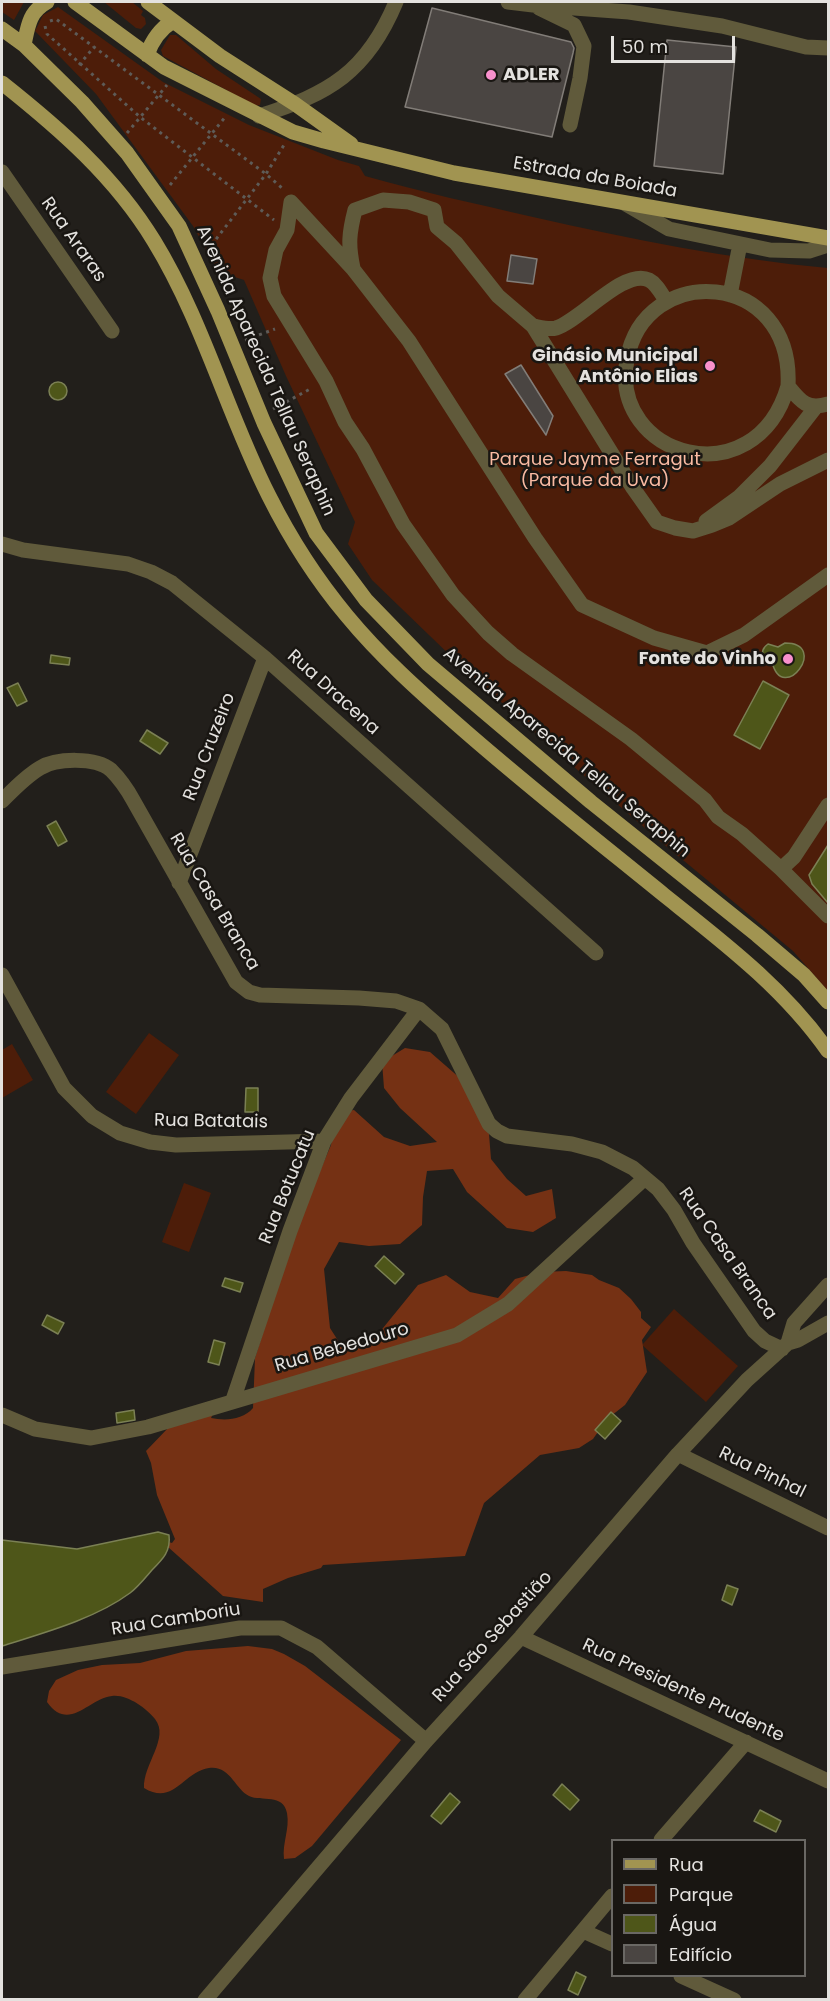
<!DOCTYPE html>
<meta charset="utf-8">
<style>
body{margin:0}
#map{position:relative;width:830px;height:2001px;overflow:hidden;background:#221f1b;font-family:Poppins,sans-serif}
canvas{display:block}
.frame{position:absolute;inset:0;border:3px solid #e4e2df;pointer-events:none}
.legend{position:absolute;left:611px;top:1839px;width:195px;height:138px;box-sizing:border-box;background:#191612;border:2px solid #6a6864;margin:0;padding:8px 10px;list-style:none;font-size:18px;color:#e4e2df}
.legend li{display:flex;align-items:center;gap:12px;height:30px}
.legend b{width:30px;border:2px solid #6a6864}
.scale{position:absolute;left:611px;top:36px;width:124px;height:27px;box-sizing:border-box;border:3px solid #e4e2df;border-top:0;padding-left:8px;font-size:18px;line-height:21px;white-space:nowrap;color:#e4e2df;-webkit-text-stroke:4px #191612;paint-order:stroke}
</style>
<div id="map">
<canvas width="830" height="2001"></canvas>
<div class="frame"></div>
<ul class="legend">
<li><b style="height:8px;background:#a19451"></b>Rua</li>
<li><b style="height:16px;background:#4d1d09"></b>Parque</li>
<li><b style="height:16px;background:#4e5619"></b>Água</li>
<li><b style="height:16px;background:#4a4542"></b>Edifício</li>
</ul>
<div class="scale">50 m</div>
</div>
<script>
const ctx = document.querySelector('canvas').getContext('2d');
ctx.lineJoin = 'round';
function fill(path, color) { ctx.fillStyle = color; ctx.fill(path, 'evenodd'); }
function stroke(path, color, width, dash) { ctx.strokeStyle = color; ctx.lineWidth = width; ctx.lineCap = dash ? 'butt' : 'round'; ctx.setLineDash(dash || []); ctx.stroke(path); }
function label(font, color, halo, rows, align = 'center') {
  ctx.font = font + ' Poppins,sans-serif'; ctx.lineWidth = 5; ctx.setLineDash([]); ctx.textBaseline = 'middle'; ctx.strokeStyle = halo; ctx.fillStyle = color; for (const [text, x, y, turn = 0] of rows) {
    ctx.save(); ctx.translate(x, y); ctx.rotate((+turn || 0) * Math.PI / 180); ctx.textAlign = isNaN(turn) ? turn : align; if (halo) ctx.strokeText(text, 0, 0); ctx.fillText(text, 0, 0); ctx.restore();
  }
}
fill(new Path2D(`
 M2,2H24L14,20L2,12Z
 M104,2H132L143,11L141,15L145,18L146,24L141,29L136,28Z
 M58,7L163,82L249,125L338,160L359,166L365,176C421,192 477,204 533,217C631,239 729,259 828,268V991L793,951L666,846L552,748L458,663L372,580L348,544L355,522L286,376L244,280L219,272L193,226L96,94L35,31L43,15Z
 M170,35H176L216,69L261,99L260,105L256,106L163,56L161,50Z
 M149,1033L179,1055L136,1114L106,1092Z
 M12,1044L33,1080L2,1098V1050Z
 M184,1183L211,1193L189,1252L162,1242Z
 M674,1309L738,1366L706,1402L642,1345Z`), '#4d1d09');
fill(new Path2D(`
 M405,1048L430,1052L469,1086L489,1134L491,1159L507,1179L526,1196L552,1189L556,1218L533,1232L507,1228L467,1192L453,1169L427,1171L423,1197L422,1225L400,1244L369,1246L339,1242L324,1269L330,1328L344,1350L370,1344L418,1285L446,1275L470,1292L498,1298L515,1279L541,1272L566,1271L592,1275L599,1280L619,1288L631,1299L641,1312V1318L651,1327L642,1340L647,1372L625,1405L607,1419L593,1439L579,1448L540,1455L484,1503L465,1556L323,1565L321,1568L288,1578L263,1589V1602L223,1596L159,1539L172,1543L175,1539L157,1495L151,1463L146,1451L169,1427L214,1412L211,1418C225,1421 243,1420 253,1408L255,1358L294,1232L331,1145L335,1115L333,1113L354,1110L384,1137L410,1146L437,1142L400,1108L384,1088L382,1062Z
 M248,1646L272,1649L284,1654L305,1666L401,1740L312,1846L295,1858L284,1859C282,1843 290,1829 287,1813C283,1793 262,1802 249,1796C235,1789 230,1765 209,1768C183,1772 174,1806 144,1788C143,1764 170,1738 155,1719C146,1708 127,1694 112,1696C89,1698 69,1733 47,1702L49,1691L56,1680L78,1670L102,1665L140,1663L186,1651Z`), '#753114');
const water = new Path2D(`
 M49 391a9 9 0 1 1 18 0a9 9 0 1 1-18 0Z
 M785,643C830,643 783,706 772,662L765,659C761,653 762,648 768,644L778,647Z
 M51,655L70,658L69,665L50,663Z
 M763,681L789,695L760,749L734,735Z
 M18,683L27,701L17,706L7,688Z
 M147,730L168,743L160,754L140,741Z
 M56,821L67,841L58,846L47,826Z
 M828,845V903L812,884L809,875Z
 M246,1088H258V1112H245Z
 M384,1256L404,1274L395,1284L375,1266Z
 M225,1278L243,1283L240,1292L222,1286Z
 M47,1315L64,1323L58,1334L42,1325Z
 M214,1340L225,1343L219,1365L208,1362Z
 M134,1410L135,1420L117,1423L116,1413Z
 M611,1412L621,1421L605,1439L595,1430Z
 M158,1532L169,1535C171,1551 163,1559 152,1570C145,1578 138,1587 130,1593C95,1619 43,1633 2,1646V1540L77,1549Z
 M727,1585L738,1589L732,1605L722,1600Z
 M562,1784L579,1800L570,1810L553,1795Z
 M450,1793L460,1802L441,1824L431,1816Z
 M760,1810L781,1821L776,1832L754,1821Z
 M576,1972L586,1977L578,1995L568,1990Z`);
fill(water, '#4e5619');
stroke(water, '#7b8054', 1.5);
const building = new Path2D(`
 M432,8L571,42L574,48L573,53L552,137L405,107Z
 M667,40L736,47L723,174L654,166Z
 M511,255L537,259L533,284L507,281Z
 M521,365L553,416L546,435L505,374Z`);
fill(building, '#4a4542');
stroke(building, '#827d78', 1.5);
stroke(new Path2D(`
 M50,21L56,19L266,174L283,189
 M45,26L47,34L140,117L274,220
 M79,65L94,47
 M127,133L167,85
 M170,185L226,116
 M207,251L266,174L284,145
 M245,340L275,329
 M273,409L312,388`), '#5e5b57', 3, [3, 4.5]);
stroke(new Path2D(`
 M508,2L533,5L629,12L722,26L806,47L828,48
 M539,8L574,25L584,46L580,78L570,125
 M259,116C329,94 367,72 396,2
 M2,172L112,331
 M291,202L287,230L276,250L270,278L274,296L326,381L345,422L363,449L403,524L453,595L488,633L512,654L631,739L705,800L718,817L742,834L781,869L828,916
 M291,202L353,269L409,341L535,538L582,605L654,638L707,653L744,635L828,575
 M624,203L669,229L770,250L809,251L828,245
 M353,268C348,245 349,233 355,210L383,200L409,202L434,210L437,227L456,243L498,296L533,326
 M730,295L740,244
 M667,302C662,295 657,284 649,280C624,268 581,320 556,328C549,330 539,327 533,326L633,488L657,522L675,528L693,531L712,525L729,518L780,484L828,460
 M788,386C755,499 609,457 627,360C644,261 794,269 788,386C801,402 807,410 828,404
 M706,521L739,497L770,466L815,408
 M2,544L23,550L128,564L151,572L172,583L265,658L596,953
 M2,801C14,789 25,777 40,768C56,758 96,757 111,770C120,779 127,789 133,800L236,982L249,992L260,995L359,998L396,1001L419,1009L442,1029L489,1124L497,1131L507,1136L572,1144L602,1152L633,1168L658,1189L674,1210L693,1243L754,1331L765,1341L782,1349
 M781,869L794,857L828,805
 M179,883L265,658
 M2,975L64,1088L92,1116L120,1133L150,1142L176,1145L324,1141
 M788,1343L794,1323L828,1285
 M233,1400L290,1231L324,1141L351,1098L419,1009
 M2,1415L35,1429L91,1438L148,1427L457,1335L508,1304L645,1178
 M678,1454L828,1528
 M521,1637L828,1781
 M2,1667L240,1628H281L317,1647L426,1741
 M661,1840L746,1742
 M583,1931L612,1944
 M681,1976L734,2000
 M205,2000L426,1741L521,1637L678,1454L747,1380L788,1343L798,1340L828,1323
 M525,2000L612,1896`), '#605a3b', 15);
stroke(new Path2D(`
 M75,2L164,67L293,132L324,141L454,173L828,238
 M148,2L220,56L295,104L351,144
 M2,29L24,45L82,102L127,153L179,226L218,311L264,423L316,533L366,600L428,664L591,802L757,935L804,975L828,1002
 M24,45C28,26 29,12 47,2
 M147,55C152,40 160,29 173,21
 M2,83C60,129 115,177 154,241C203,321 227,413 269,496C290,538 317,580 347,616C380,656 419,691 458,725C525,784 595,839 664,895C723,942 784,988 828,1051`), '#a19451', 15);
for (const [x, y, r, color] of [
 [491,75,6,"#f890cc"],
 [710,366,6,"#f890cc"],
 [788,659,6,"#f890cc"]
]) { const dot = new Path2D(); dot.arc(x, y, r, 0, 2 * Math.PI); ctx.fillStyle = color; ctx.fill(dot); stroke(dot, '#191612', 2); }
label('bold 18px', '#e4e2df', '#191612', [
 ["ADLER",503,75,"left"],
 ["Ginásio Municipal",698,356],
 ["Antônio Elias",698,377],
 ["Fonte do Vinho",776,659]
], 'right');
label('18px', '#e4e2df', '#191612', [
 ["Estrada da Boiada",595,178,10],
 ["Rua Araras",73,240,55],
 ["Avenida Aparecida Tellau Seraphin",265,371,66],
 ["Rua Dracena",333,693,42],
 ["Rua Cruzeiro",210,747,-69],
 ["Avenida Aparecida Tellau Seraphin",566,753,40],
 ["Rua Casa Branca",214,902,59],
 ["Rua Batatais",211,1122,1],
 ["Rua Botucatu",288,1187,-68],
 ["Rua Casa Branca",727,1254,55],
 ["Rua Bebedouro",342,1348,-16],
 ["Rua Pinhal",762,1473,26],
 ["Rua Camboriu",176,1620,-9],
 ["Rua São Sebastião",493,1637,-48],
 ["Rua Presidente Prudente",683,1691,25]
]);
label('18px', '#f9baa2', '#191612', [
 ["Parque Jayme Ferragut",595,460],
 ["(Parque da Uva)",595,481]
]);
</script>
